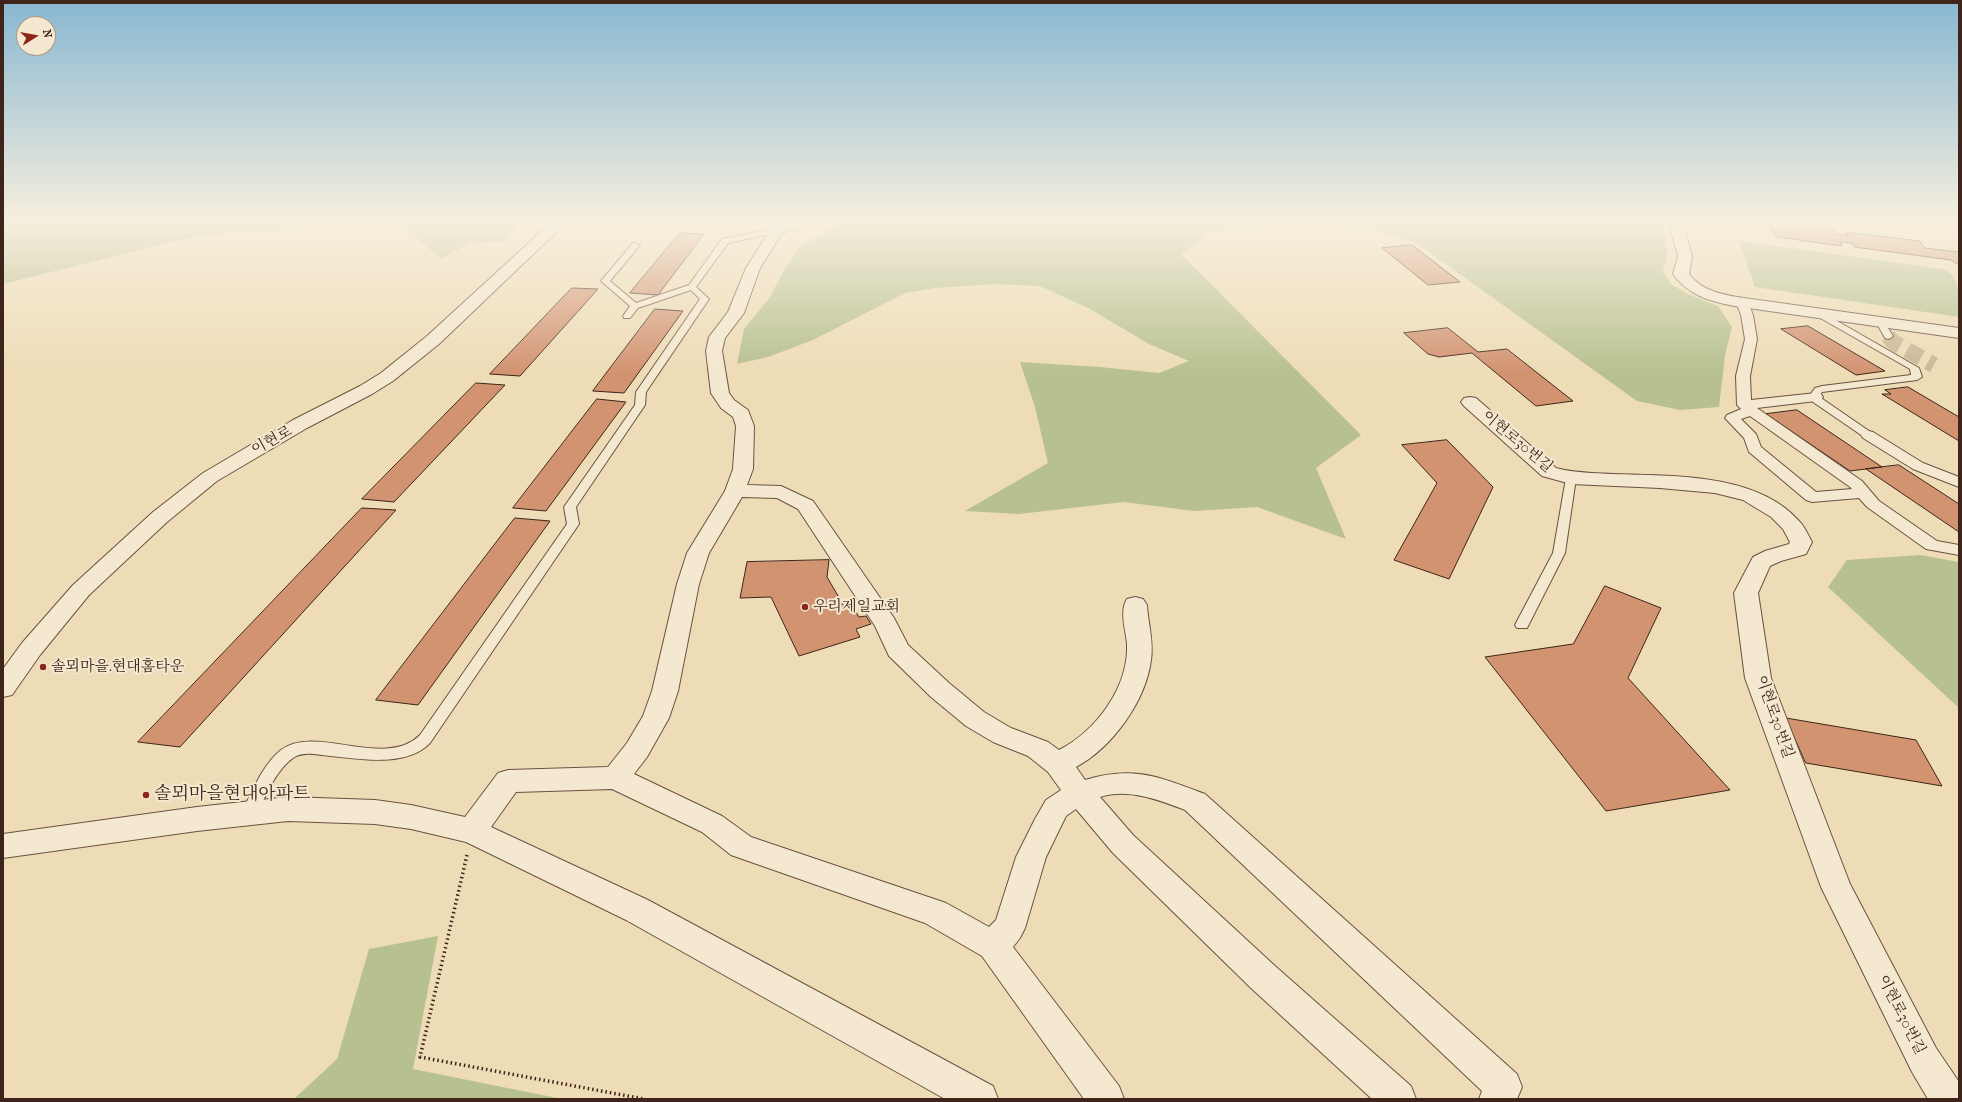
<!DOCTYPE html>
<meta charset="utf-8">
<style>
body{margin:0}
#map{position:relative;width:1962px;height:1102px;overflow:hidden;background:#eedcb6;font-family:"IM FELL French Canon",serif}
canvas{display:block}
.frame{position:absolute;inset:0;border:4px solid #3e241a;pointer-events:none}
.north{position:absolute;left:16px;top:16px;width:40px;height:40px;box-sizing:border-box;background:#f4e8d0;border:1px solid #ab9a87;border-radius:50%;rotate:79deg;font-size:11px;font-weight:700;line-height:16px;text-align:center;color:#3e241a}
.north::after{content:'';display:block;margin:auto;width:14px;height:18px;background:#8f2418;clip-path:polygon(50% 0,100% 100%,50% 72%,0 100%)}
</style>
<div id="map">
<canvas width="1962" height="1102"></canvas>
<div class="frame"></div>
<div class="north">N</div>
</div>
<script>
const ctx = document.querySelector('canvas').getContext('2d');
ctx.lineJoin = 'round';
function fill(path, color) { ctx.fillStyle = color; ctx.fill(path, 'evenodd'); }
function stroke(path, color, width, dash) { ctx.strokeStyle = color; ctx.lineWidth = width; ctx.lineCap = dash ? 'butt' : 'round'; ctx.setLineDash(dash || []); ctx.stroke(path); }
function label(font, color, halo, rows, align = 'center') {
  ctx.font = font + ' "IM FELL French Canon","Noto Serif KR",serif'; ctx.lineWidth = 4; ctx.setLineDash([]); ctx.textBaseline = 'middle'; ctx.strokeStyle = halo; ctx.fillStyle = color; for (const [text, x, y, turn = 0] of rows) {
    ctx.save(); ctx.translate(x, y); ctx.rotate((+turn || 0) * Math.PI / 180); ctx.textAlign = isNaN(turn) ? turn : align; if (halo) ctx.strokeText(text, 0, 0); ctx.fillText(text, 0, 0); ctx.restore();
  }
}
fill(new Path2D(`
 M3,219H337L294,230L254,231L188,238L3,284Z
 M339,219H524L505,241L468,244L441,259L407,229Z
 M859,219H1660L1668,252L1663,271L1672,285L1688,294L1718,306L1732,327L1725,355L1719,407L1680,410L1637,401L1415,242L1372,230L1321,223L1212,231L1181,254L1361,435L1316,468L1346,539L1257,507L1194,511L1124,502L1019,514L965,511L1048,463L1035,407L1020,362L1100,367L1159,373L1189,361L1149,344L1090,309L1040,286L995,284L934,288L905,293L813,340L768,357L737,364L744,329L770,297L784,270L799,248L835,226Z
 M1739,241L1943,269C1962,277 1959,299 1959,317L1755,287Z
 M1920,555L1959,562V708L1828,587L1847,560Z
 M438,936L413,1069L562,1099H294L337,1059L369,949Z`), '#b7c08f');
const building = new Path2D(`
 M730,219H779L772,223Z
 M1770,221L1834,229L1836,234L1848,235L1846,232L1920,241L1925,248L1959,252V265L1951,260L1854,247L1852,243L1840,242L1842,246L1777,237L1769,227L1771,224Z
 M680,233L704,234L658,295L630,293Z
 M1412,245L1460,282L1428,285L1382,248Z
 M572,288L598,289L520,376L490,374Z
 M655,309L683,311L624,393L593,391Z
 M1808,326L1885,371L1856,375L1781,329Z
 M1448,328L1478,352L1507,349L1573,401L1536,406L1472,353L1439,357L1428,354L1404,333Z
 M476,383L505,385L394,502L362,499Z
 M1908,387L1959,417V441L1882,394H1891L1885,390Z
 M597,399L626,402L546,511L513,508Z
 M1797,410L1882,467L1850,471L1766,414Z
 M1447,440L1493,487L1449,579L1394,560L1437,483L1402,445Z
 M1899,465L1959,504V532L1866,469Z
 M362,508L396,510L180,747L138,742Z
 M515,518L550,521L418,705L376,700Z
 M829,560L827,577L844,606L851,604L859,617L866,616L871,624L856,629L860,637L799,656L771,597L740,598L747,562Z
 M1605,586L1661,608L1628,678L1730,790L1606,811L1485,657L1573,644Z
 M1786,718L1916,740L1942,786L1806,763Z`);
fill(building, '#d29371');
stroke(building, '#3e241a', 1);
stroke(new Path2D(`
 M1888,336L1893,342L1934,365`), '#cbb797', 16, [16, 8]);
const service = new Path2D(`
 M777,228H780V232L728,243L696,287L709,299L646,392L645,405L576,507L579,524L430,743C405,769 355,758 322,755C313,754 301,752 293,758C275,771 265,797 256,817L250,818L244,817L242,812C252,792 263,764 281,750C316,724 385,770 420,735L567,524L564,507L635,405L636,392L700,299L691,290L638,308L630,318H624L623,316L630,306L601,281L633,243L640,245L610,281L636,303L689,285L722,239Z
 M1818,310L1919,368L1922,377L1917,380L1822,392L1820,395L1821,398L1872,433L1873,435L1872,437H1864L1813,402L1810,395L1815,388L1822,386L1911,375L1910,369L1815,315L1814,313Z
 M1880,319L1883,320L1893,336L1891,338L1888,339L1885,338L1876,322Z
 M1571,475L1576,478L1565,553L1527,628H1517L1515,625L1553,553L1566,478Z`);
const pedestrian = new Path2D(`
 M1742,298L1748,302L1753,315L1757,339L1750,376L1751,400L1816,393L1821,394L1823,397L1821,400L1816,401L1757,408L1862,481L1879,501L1937,541L1959,545V555L1926,549L1867,507L1859,498L1812,502L1806,500L1749,452L1744,438L1725,418L1727,415L1741,409L1737,405L1736,376L1745,339L1741,315L1736,302ZM1750,416L1850,487L1852,489L1816,492L1761,447L1756,434L1741,419Z
 M1868,431L1873,432L1923,463L1959,477V487L1913,469L1863,438L1861,435L1863,432Z`);
const minor = new Path2D(`
 M798,219H821L819,222L782,233L760,268L744,313L725,338L722,351L729,393L734,400L748,410L754,426L753,469L747,485L781,486L813,501L894,618L908,645L949,683L984,712L1011,728L1048,742L1059,750C1096,731 1129,687 1127,644C1126,631 1119,611 1127,599L1135,597L1143,599L1147,605C1148,623 1154,642 1151,660C1146,701 1112,748 1076,767L1085,780C1133,765 1160,777 1205,794L1517,1074L1522,1087L1517,1099H1479L1482,1091L1185,810C1159,800 1129,788 1100,797L1133,835L1275,966L1411,1086L1416,1099H1372L1251,988L1113,853L1076,809L1066,816L1046,857L1025,928L1020,938L1013,947L1119,1086L1124,1099H1084L982,956L925,923L731,855L702,832L612,789L516,792L491,827L648,900L993,1086L998,1099H945L626,920L466,842L411,829L375,824L288,821L197,831L3,858V834L197,807L288,797L375,800L411,805L465,817L498,773L508,770L608,767L627,743L643,716L652,691L677,584L687,553L725,491L733,469L736,426L733,417L721,408L711,393L706,351L709,337L728,312L746,268L772,227ZM742,497L777,498L798,509L875,626L889,656L931,697L966,726L993,742L1028,756L1048,772L1061,790L1046,800L1035,819L1016,857L996,920L989,927L946,903L751,837L722,816L634,774L647,757L669,718L678,691L699,584L709,553Z
 M1668,219H1682L1692,256L1689,274C1702,291 1723,295 1744,298L1959,328V338L1734,306C1709,301 1688,295 1673,274L1678,256Z
 M1470,397L1476,398L1556,468C1575,473 1594,473 1613,474C1672,476 1757,473 1799,521C1805,527 1808,535 1812,542L1806,554L1781,561L1770,566L1758,593L1771,678L1850,884L1936,1048L1959,1082V1099H1928L1912,1072L1821,887L1745,678L1734,593L1753,557L1765,551L1789,544L1790,542L1783,529L1771,517L1743,500L1715,493L1660,488L1571,484L1542,476L1464,406L1461,402L1464,398Z`);
const tertiary = new Path2D(`
 M555,219H570L439,344L393,381L372,394L307,428L217,481L167,522L89,595L40,655L12,695L3,697V669L22,643L73,585L153,512L203,473L293,420L360,386L381,373L427,336Z`);
stroke(service, '#6a5241', 2);
stroke(pedestrian, '#6a5241', 2);
stroke(minor, '#6a5241', 2);
stroke(tertiary, '#6a5241', 2);
stroke(new Path2D(`
 M467,855L420,1057L644,1099`), '#3e241a', 3.5, [1.5, 3]);
fill(service, '#f4e8d0');
fill(pedestrian, '#f4e8d0');
fill(minor, '#f4e8d0');
fill(tertiary, '#f4e8d0');
const sky = ctx.createLinearGradient(0, 0, 0, 374);
sky.addColorStop(0, '#88b7d1');
sky.addColorStop(0.59, '#f7efde');
sky.addColorStop(1, '#f7efde00');
ctx.fillStyle = sky;
ctx.fillRect(0, 0, 1962, 374);
for (const [x, y, r, color] of [
 [805,607,4,"#8f2418"],
 [43,667,4,"#8f2418"],
 [146,795,4,"#8f2418"]
]) { const dot = new Path2D(); dot.arc(x, y, r, 0, 2 * Math.PI); ctx.fillStyle = color; ctx.fill(dot); stroke(dot, '#f4e8d0', 1.5); }
label('15px', '#3e241a', '#f4e8d0', [
 ["이현로",272,441,-29],
 ["이현로30번길",1517,442,40],
 ["이현로30번길",1774,717,71],
 ["이현로30번길",1901,1015,63]
]);
label('15px', '#3e241a', '#f4e8d0', [
 ["우리제일교회",813,607],
 ["솔뫼마을.현대홈타운",51,667]
], 'left');
label('18px', '#3e241a', '#f4e8d0', [
 ["솔뫼마을현대아파트",154,795]
], 'left');
</script>
